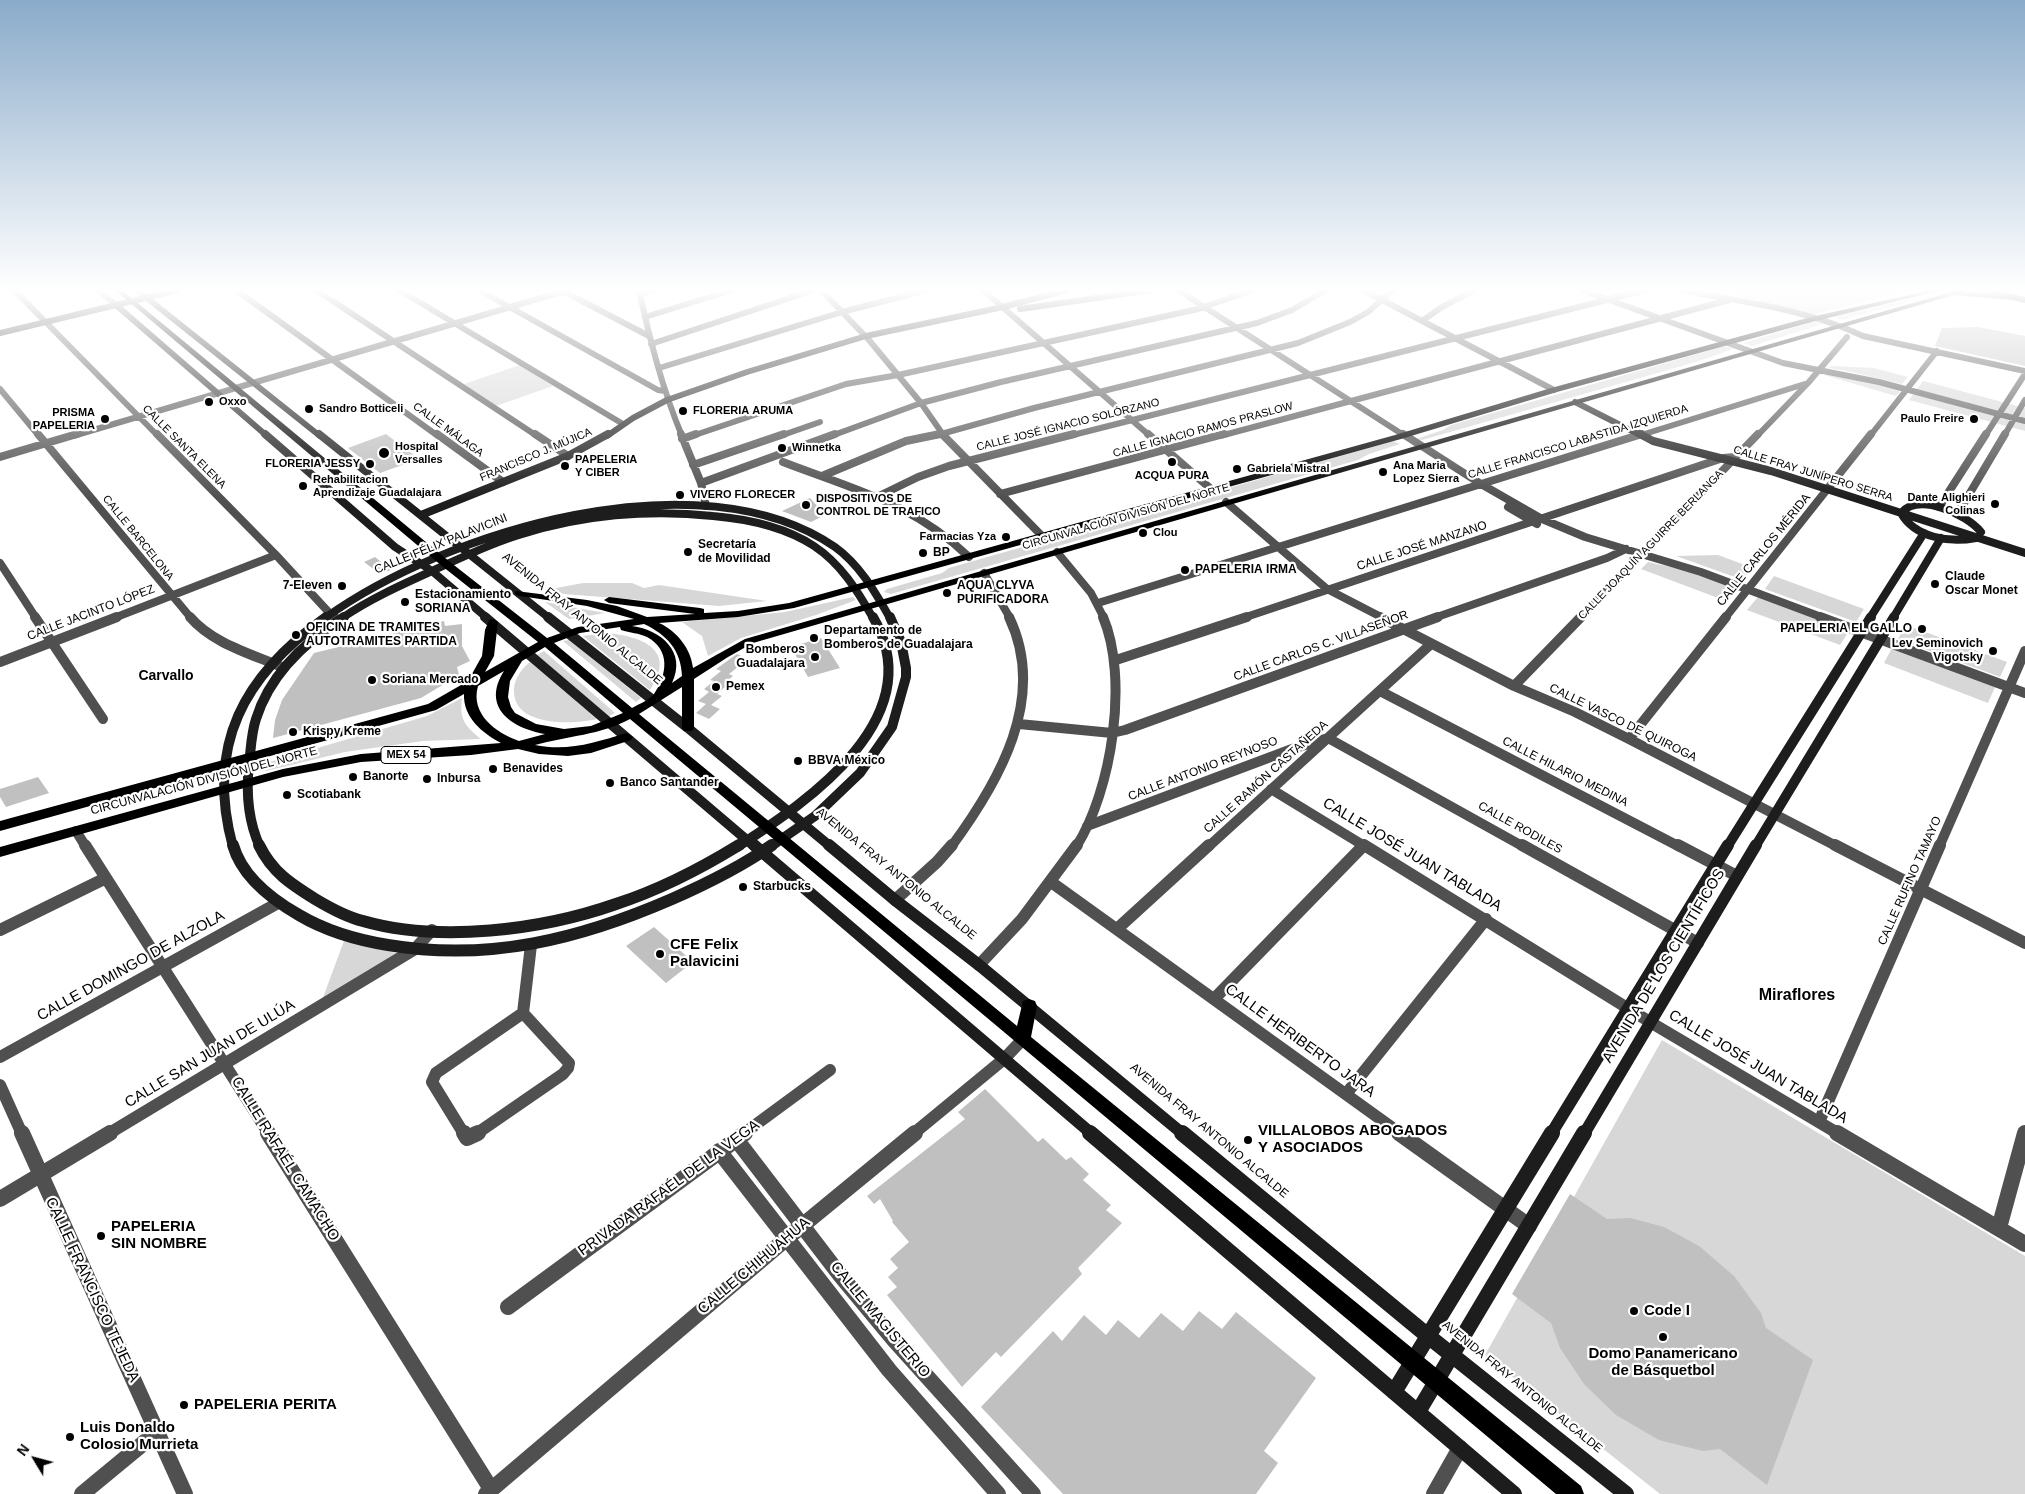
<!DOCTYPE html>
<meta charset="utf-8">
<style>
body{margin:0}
#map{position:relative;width:2025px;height:1494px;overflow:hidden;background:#fff;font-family:Helvetica,sans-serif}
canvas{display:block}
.north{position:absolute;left:10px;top:1434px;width:50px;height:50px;-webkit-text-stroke:4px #fff;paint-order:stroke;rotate:307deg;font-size:14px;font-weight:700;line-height:20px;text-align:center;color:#000}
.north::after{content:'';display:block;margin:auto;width:18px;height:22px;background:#000;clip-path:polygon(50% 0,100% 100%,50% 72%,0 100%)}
</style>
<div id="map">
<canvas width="2025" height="1494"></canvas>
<div class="north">N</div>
</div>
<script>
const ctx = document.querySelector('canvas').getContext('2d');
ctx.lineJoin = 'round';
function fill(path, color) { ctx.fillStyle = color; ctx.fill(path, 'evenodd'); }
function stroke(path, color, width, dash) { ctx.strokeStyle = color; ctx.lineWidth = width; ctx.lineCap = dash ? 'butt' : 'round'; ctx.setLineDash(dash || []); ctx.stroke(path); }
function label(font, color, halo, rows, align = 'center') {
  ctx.font = font + ' Helvetica,sans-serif'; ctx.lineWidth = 4.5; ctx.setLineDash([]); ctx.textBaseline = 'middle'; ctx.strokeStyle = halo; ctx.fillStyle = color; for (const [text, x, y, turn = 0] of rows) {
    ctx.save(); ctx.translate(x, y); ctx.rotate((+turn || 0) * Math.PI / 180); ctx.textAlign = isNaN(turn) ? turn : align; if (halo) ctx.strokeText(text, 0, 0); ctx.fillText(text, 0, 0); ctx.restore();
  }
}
fill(new Path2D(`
 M1738,290H1909L1811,315L1736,299Z
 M1927,295L1929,296L1842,320L1835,317Z
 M1813,322L1823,324L1752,346L1743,343Z
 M1725,346L1733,349L1696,362L1422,440L1416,439L1443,430L1451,425Z
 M520,365L553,386L496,406L464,384Z
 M1831,366L1874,368L1908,377L1902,384L1847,371L1829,368Z
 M1827,374L1902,389L1896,396L1824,375Z
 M1923,381L2025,408V431L1909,400Z
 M1393,441L1400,444L1369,454L1358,460L891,594L884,592L887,589L942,573L949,568Z
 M1718,555L1753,568L1743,580L1676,556Z
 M1648,562L1693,572L1736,588L1726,601L1641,569Z
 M1774,576L1864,609L1856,622L1765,589Z
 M583,583H632L644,588L659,585L767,601L719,606L564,594L546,590Z
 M853,597L856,600L816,615L741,638L708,656L702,636L682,622L785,612Z
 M1758,597L1849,631L1840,645L1747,610Z
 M545,602L605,613L569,619Z
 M1906,625L2007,662L2000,677L1898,639Z
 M606,633C641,636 678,649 650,690L583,636Z
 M569,640L641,698L636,702L563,641Z
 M1892,648L1995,687L1988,703L1884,663Z
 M544,651L615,713L609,716L537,655Z
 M530,662L597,719C572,725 511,727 514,688C515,678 522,668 530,662Z
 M462,698C459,719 465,726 481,739L423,741L345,752L266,771L260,769L266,763L427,716Z
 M345,938L399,954L321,1003Z
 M1662,1040L2025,1256V1494H1660L1485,1355Z`), '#d7d7d7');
fill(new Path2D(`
 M1978,327L2025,336V366L1935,346L1942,328Z
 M386,434L419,459L380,473L348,448Z
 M810,498L825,515L811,522L782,511Z
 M375,557L391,570L380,574L364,562Z
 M444,621L445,626L462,624V646L470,661L457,667L459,675L421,698L273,738L275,720L282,700L314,653Z
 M821,638L840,668L808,677L791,647Z
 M737,654L748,659L729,674L733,676L724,684L727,685L717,694L722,696L711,705L720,709L709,719L696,713L706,704L698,701L709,692L704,689L714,681L710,680L721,671L716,669Z
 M38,777L49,793L6,807L0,797V789Z
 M654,927L693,962L666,983L626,946Z
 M985,1089L1038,1142L1043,1138L1066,1160L1071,1157L1089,1174L1083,1180L1111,1205L1106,1210L1122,1223L1078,1268L1082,1274L1001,1357L996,1352L962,1387L887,1295L897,1287L888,1277L898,1268L890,1259L909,1242L892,1222L893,1221L880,1199L874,1204L867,1196L965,1119L958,1112Z
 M1570,1194L1607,1219L1630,1218L1664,1227L1699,1246L1734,1276L1761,1313L1766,1328L1813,1360L1767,1485L1720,1449L1703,1451L1659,1440L1616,1415L1584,1384L1560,1348L1551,1323L1512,1294Z
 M1199,1311L1222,1329L1236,1312L1316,1378L1264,1451L1278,1463L1256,1494H1063L981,1407L1053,1331L1062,1341L1084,1315L1106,1335L1118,1320L1139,1338L1161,1313L1183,1331Z`), '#c0c0c0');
stroke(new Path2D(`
 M14,290L158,436
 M98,290L116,305
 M137,290L147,298
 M236,290L438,436
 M316,290L537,436
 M399,290L623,424
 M479,290L658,390L665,391
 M561,290L649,336
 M639,290C650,340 662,388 682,436
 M821,290L869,340L921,403L944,436
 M983,290L1150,436
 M1178,290L1405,436
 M1363,290L1554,390
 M1582,290L1783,363L1879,382L2025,421
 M1681,290C1742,302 1807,309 1863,336L2025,371
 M640,294L655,290
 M645,317L732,290
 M1422,321L1442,307L1474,290
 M651,344L814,290
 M659,368L842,312L927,290
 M0,389L39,436
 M73,436L568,290
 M692,436L846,384L898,375L1198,309L1253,290
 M780,436L820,422
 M831,436L921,403L1001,382L1257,323L1292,310L1326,290
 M934,436L1034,408L1298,343L1350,322L1368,312L1393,290
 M1069,436L1646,290
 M1220,436L1729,300
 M1638,436L1808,383
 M1757,436L1808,383L1847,337
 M1870,436L1937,351
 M1985,436L2025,374
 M2004,436L2025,400`), '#505050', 6);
stroke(new Path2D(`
 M38,434L191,618
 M157,434L276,555L334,618
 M437,434L503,482
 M535,434L568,456
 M681,434L701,483L706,506
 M942,434L1043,537
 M1148,434L1211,489
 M1403,434L1481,484L1542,519L1585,537L1701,572L1824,618
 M682,439L696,434
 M0,457L77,434
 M783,462C853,489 913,503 969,557
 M693,465L784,434
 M822,476L906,441L940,434
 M701,483L835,434
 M1000,494L1224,434
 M877,497L918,477L949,466L1074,434
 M1226,502L1327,589L1383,618
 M1508,507L1537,524
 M1939,507L1986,434
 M1958,513L2005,434
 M1057,552L1091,593L1104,618
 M0,563L36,618
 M984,573L1010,618
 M1098,603L1642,434
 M114,618L276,555
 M1243,618L1723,458L1736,457
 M1434,618L1607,558L1626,549
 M1580,618L1758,434
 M1725,618L1871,434`), '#505050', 8);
stroke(new Path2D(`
 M35,617L103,719
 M190,617C213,644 252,654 284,668
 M333,617L336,619
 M1380,617L1514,686L1575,712L1629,739L1838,847
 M1820,617L2025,693
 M1116,660L1247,617
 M0,662L117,617
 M1514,686L1581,617
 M1380,691L1680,847
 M1019,724L1112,733L1125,730L1438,617
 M1629,739L1726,617
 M1271,789L1366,847
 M1087,826L1292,749L1328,738L1524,847
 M76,831L86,847
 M951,847C999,782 1048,698 1009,617
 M1076,847C1112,791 1129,678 1103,617
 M1208,847L1431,644
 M1362,847L1364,845
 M1939,847L2025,651`), '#505050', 10);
stroke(new Path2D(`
 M85,845L269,1134
 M1364,845L1650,1022L1839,1134
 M1522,845L1698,943
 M1678,845L1737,876
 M1835,845L2025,943
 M1051,882L1401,1134
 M895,900L937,862L952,845
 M1117,929L1209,845
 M0,930L106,878
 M979,965L1022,919L1077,845
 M1214,999L1364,845
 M523,1013L531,945
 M0,1057L278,903
 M0,1085L22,1134
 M1346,1094L1486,919
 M1819,1122L1940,845
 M108,1134L415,949L432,930
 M464,1134L432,1082L436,1073L523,1013
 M476,1134L563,1074L568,1068L569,1063L523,1013
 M743,1134L830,1070
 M913,1134L1004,1059L1023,1039
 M2024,1134L2025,1132`), '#505050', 12);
stroke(new Path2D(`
 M22,1133L185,1494
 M268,1133L491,1489
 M464,1133L467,1138L478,1133
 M1399,1133L1529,1226
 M1837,1133L2025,1244
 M736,1139L840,1275L894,1340L1033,1494
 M719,1151L889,1370L998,1494
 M0,1199L110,1133
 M1999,1228L2025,1133
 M508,1307L745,1133
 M82,1494L157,1432
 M486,1494L786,1239L915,1133
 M1434,1494L1460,1448`), '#505050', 16);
stroke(new Path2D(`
 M1983,290L2025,300
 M147,298L320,436
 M116,305L267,436
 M1020,309L1152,290
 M0,333L178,290
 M1575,402L1642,436
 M607,436L633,418L667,400L747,372L866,336L1003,307L1067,290`), '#1d1d1d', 6);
stroke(new Path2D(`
 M265,434L395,547L432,571L487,618
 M319,434L549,618
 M1640,434L1653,441L1771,471L2025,553
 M1901,513C1915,538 1950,543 1976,538
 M1901,513C1919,492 1966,514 1981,532
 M421,515L568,456L608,434
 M325,618C446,531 700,454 835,547C860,565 875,592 890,618
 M342,618C370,599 401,585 432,571C461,558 489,544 519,535C581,515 649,509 713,516C748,519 785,527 814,546C841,564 857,590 873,618
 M1870,618L1924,533
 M1893,618L1941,538`), '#1d1d1d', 8);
stroke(new Path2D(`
 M485,617L755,847
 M548,617L688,728L831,847
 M233,847C205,745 244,675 326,617
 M260,847C248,821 246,792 249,764C251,749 251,734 256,719C270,674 306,641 344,617
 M737,847C809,801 932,717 873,617
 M770,847L815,816L860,773L892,727L906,677V668L901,642L890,617
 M1727,847L1871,617
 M1755,847L1894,617`), '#1d1d1d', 10);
stroke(new Path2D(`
 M233,845C242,877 271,899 299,915C326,931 357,940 388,945C489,962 580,939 672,899C706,884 741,867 772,845
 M259,845C272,872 291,884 315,899C330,908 346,917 363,921C439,943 542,930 616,904C659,890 700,869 739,845
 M754,845L1092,1134
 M829,845L895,900L979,965L1183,1134
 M1551,1134L1728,845
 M1584,1134L1756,845`), '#1d1d1d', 12);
stroke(new Path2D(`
 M1090,1133L1514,1494
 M1182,1133L1428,1336L1626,1494
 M1394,1392L1552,1133
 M1418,1412L1584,1133`), '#1d1d1d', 16);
fill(new Path2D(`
 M115,290H122L450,562L547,638L578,627L634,619L587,606L520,596L516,595L515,593L516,591L587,600L617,606L647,617L695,614L609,603L604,600L609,597L700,608L704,609V613L738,611L789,603L1395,435L1551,388L1807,318L1931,290H1942L1812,322L1557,392L1401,439L794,608L738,617L659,623C677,631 691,649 693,668L745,639L1958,290H1968L1964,292L2023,297H2025V301L1954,295L753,643L728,657L694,679V728L692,731H684L682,728V687L639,714L1017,1026L1023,1001L1029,999L1035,1001L1037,1006L1031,1037L1581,1486L1584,1494H1556L630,719C601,735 567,736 535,745C568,752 596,742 627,733L633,737L631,740L591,753L568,756L539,754L518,749L471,755L361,762L283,777L0,857V847L283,769L361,754L501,743C482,733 463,717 464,694L436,710L0,831V821L428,704L468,681L482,656L485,630L489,620L493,619L498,622L494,656L485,672L538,642L442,566ZM644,624C667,635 681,650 682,676L672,683C687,652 661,630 632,626ZM620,627L621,630C630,633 639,633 647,637C671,650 667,675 654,694C651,699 639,704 632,708L554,643L580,633ZM545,647L623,713L591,726L564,729L536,724L515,713L511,707L508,697L510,681L522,661ZM504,671C481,707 511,728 545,734L519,741C496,733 470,714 478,686Z`), '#000');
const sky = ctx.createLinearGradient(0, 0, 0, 499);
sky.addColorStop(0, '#8aabca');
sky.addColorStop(0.58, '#fff');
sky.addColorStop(1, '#ffffff00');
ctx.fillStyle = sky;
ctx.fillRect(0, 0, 2025, 499);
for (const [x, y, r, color] of [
 [209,402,5,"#000"],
 [309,409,5,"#000"],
 [683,411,5,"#000"],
 [105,419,5,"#000"],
 [1974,419,5,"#000"],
 [782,448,5,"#000"],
 [384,453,6,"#000"],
 [1172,462,5,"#000"],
 [370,464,5,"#000"],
 [565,466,5,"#000"],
 [1237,469,5,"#000"],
 [1383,472,5,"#000"],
 [303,486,5,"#000"],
 [680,495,5,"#000"],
 [1995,504,5,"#000"],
 [806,505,5,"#000"],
 [1143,533,5,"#000"],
 [1006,537,5,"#000"],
 [688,552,5,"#000"],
 [923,553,5,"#000"],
 [1185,570,5,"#000"],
 [1935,584,5,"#000"],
 [342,586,5,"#000"],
 [947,593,5,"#000"],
 [405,602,5,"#000"],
 [1922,629,5,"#000"],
 [296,635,5,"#000"],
 [814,638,5,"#000"],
 [1993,651,5,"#000"],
 [815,657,5,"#000"],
 [372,680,5,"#000"],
 [716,687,5,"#000"],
 [293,732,5,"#000"],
 [798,761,5,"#000"],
 [493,769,5,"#000"],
 [353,777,5,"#000"],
 [427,779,5,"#000"],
 [610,783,5,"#000"],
 [287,795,5,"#000"],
 [743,887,5,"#000"],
 [660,954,5,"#000"],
 [1248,1140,5,"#000"],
 [101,1236,5,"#000"],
 [1634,1311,5,"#000"],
 [1663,1337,5,"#000"],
 [184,1405,5,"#000"],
 [70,1437,5,"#000"]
]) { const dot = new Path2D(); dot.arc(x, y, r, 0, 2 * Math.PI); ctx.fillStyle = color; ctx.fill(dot); stroke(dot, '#fff', 2); }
label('bold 11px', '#000', '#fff', [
 ["Oxxo",219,402],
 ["Sandro Botticeli",319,409],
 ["FLORERIA ARUMA",693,411],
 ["PRISMA",95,413,"right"],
 ["PAPELERIA",95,426,"right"],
 ["Paulo Freire",1964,419,"right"],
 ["Hospital",395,447],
 ["Versalles",395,460],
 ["Winnetka",792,448],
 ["PAPELERIA",575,460],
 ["Y CIBER",575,473],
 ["FLORERIA JESSY",360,464,"right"],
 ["Ana Maria",1393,466],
 ["Lopez Sierra",1393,479],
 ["Gabriela Mistral",1247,469],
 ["ACQUA PURA",1172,476,"center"],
 ["Rehabilitacion",313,480],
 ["Aprendizaje Guadalajara",313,493],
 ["VIVERO FLORECER",690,495],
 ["Dante Alighieri",1985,498,"right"],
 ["Colinas",1985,511,"right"],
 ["DISPOSITIVOS DE",816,499],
 ["CONTROL DE TRAFICO",816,512],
 ["Clou",1153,533],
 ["Farmacias Yza",996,537,"right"]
], 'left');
label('11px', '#000', '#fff', [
 ["CALLE JOSÉ IGNACIO SOLÓRZANO",1068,425,-14],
 ["CALLE MÁLAGA",448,430,36],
 ["CALLE IGNACIO RAMOS PRASLOW",1203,430,-15],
 ["CALLE FRANCISCO LABASTIDA IZQUIERDA",1578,442,-17],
 ["CALLE SANTA ELENA",184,447,45],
 ["FRANCISCO J. MÚJICA",536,455,-23],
 ["CALLE FRAY JUNÍPERO SERRA",1813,474,17],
 ["CIRCUNVALACIÓN DIVISIÓN DEL NORTE",1126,517,-16],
 ["CALLE BARCELONA",138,538,51],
 ["CALLE JOAQUÍN AGUIRRE BERLANGA",1651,545,-46]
]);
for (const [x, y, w] of [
 [406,755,50]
]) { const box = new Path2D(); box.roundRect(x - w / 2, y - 8.5, w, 17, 4); ctx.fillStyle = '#fff'; ctx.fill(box); stroke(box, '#000', 1); }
label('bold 11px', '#000', null, [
 ["MEX 54",406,755]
]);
label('12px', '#000', '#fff', [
 ["CALLE FÉLIX PALAVICINI",441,544,-22],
 ["CALLE JOSÉ MANZANO",1422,546,-18],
 ["CALLE CARLOS MÉRIDA",1764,550,-51],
 ["CALLE JACINTO LÓPEZ",91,613,-21],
 ["AVENIDA FRAY ANTONIO ALCALDE",582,619,39],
 ["CALLE CARLOS C. VILLASEÑOR",1321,646,-20],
 ["CALLE VASCO DE QUIROGA",1623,723,26],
 ["CALLE ANTONIO REYNOSO",1203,769,-21],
 ["CALLE HILARIO MEDINA",1565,772,27],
 ["CALLE RAMÓN CASTAÑEDA",1266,777,-42],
 ["CIRCUNVALACIÓN DIVISIÓN DEL NORTE",204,781,-15],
 ["CALLE RODILES",1520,828,29],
 ["AVENIDA FRAY ANTONIO ALCALDE",896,874,39],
 ["CALLE RUFINO TAMAYO",1910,881,-66],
 ["AVENIDA FRAY ANTONIO ALCALDE",1209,1131,40],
 ["AVENIDA FRAY ANTONIO ALCALDE",1522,1387,39]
]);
label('bold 12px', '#000', '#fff', [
 ["Secretaría",698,545],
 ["de Movilidad",698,559],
 ["BP",933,553],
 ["PAPELERIA IRMA",1195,570],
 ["Claude",1945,577],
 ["Oscar Monet",1945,591],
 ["7-Eleven",332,586,"right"],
 ["AQUA CLYVA",957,586],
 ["PURIFICADORA",957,600],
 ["Estacionamiento",415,595],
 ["SORIANA",415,609],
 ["OFICINA DE TRAMITES",306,628],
 ["AUTOTRAMITES PARTIDA",306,642],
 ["PAPELERIA EL GALLO",1912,629,"right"],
 ["Departamento de",824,631],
 ["Bomberos de Guadalajara",824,645],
 ["Lev Seminovich",1983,644,"right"],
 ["Vigotsky",1983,658,"right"],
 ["Bomberos",805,650,"right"],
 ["Guadalajara",805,664,"right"],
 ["Soriana Mercado",382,680],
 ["Pemex",726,687],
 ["Krispy Kreme",303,732],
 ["BBVA México",808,761],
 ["Benavides",503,769],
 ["Banorte",363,777],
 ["Inbursa",437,779],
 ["Banco Santander",620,783],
 ["Scotiabank",297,795],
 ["Starbucks",753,887]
], 'left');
label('bold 14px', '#000', '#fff', [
 ["Carvallo",166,676]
]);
label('15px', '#000', '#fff', [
 ["CALLE JOSÉ JUAN TABLADA",1412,855,31],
 ["CALLE DOMINGO DE ALZOLA",131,966,-29],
 ["AVENIDA DE LOS CIENTÍFICOS",1664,966,-59],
 ["CALLE HERIBERTO JARA",1300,1041,36],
 ["CALLE SAN JUAN DE ULÚA",210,1054,-31],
 ["CALLE JOSÉ JUAN TABLADA",1758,1067,31],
 ["CALLE RAFAÉL CAMACHO",285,1159,58],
 ["PRIVADA RAFAÉL DE LA VEGA",669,1188,-36],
 ["CALLE CHIHUAHUA",754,1266,-40],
 ["CALLE FRANCISCO TEJEDA",92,1290,65],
 ["CALLE MAGISTERIO",880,1320,50]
]);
label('bold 15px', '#000', '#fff', [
 ["CFE Felix",670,945],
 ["Palavicini",670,962],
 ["VILLALOBOS ABOGADOS",1258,1131],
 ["Y ASOCIADOS",1258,1148],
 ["PAPELERIA",111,1227],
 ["SIN NOMBRE",111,1244],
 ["Code I",1644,1311],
 ["Domo Panamericano",1663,1354,"center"],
 ["de Básquetbol",1663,1371,"center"],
 ["PAPELERIA PERITA",194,1405],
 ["Luis Donaldo",80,1428],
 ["Colosio Murrieta",80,1445]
], 'left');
label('bold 16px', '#000', '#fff', [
 ["Miraflores",1797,996]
]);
</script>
